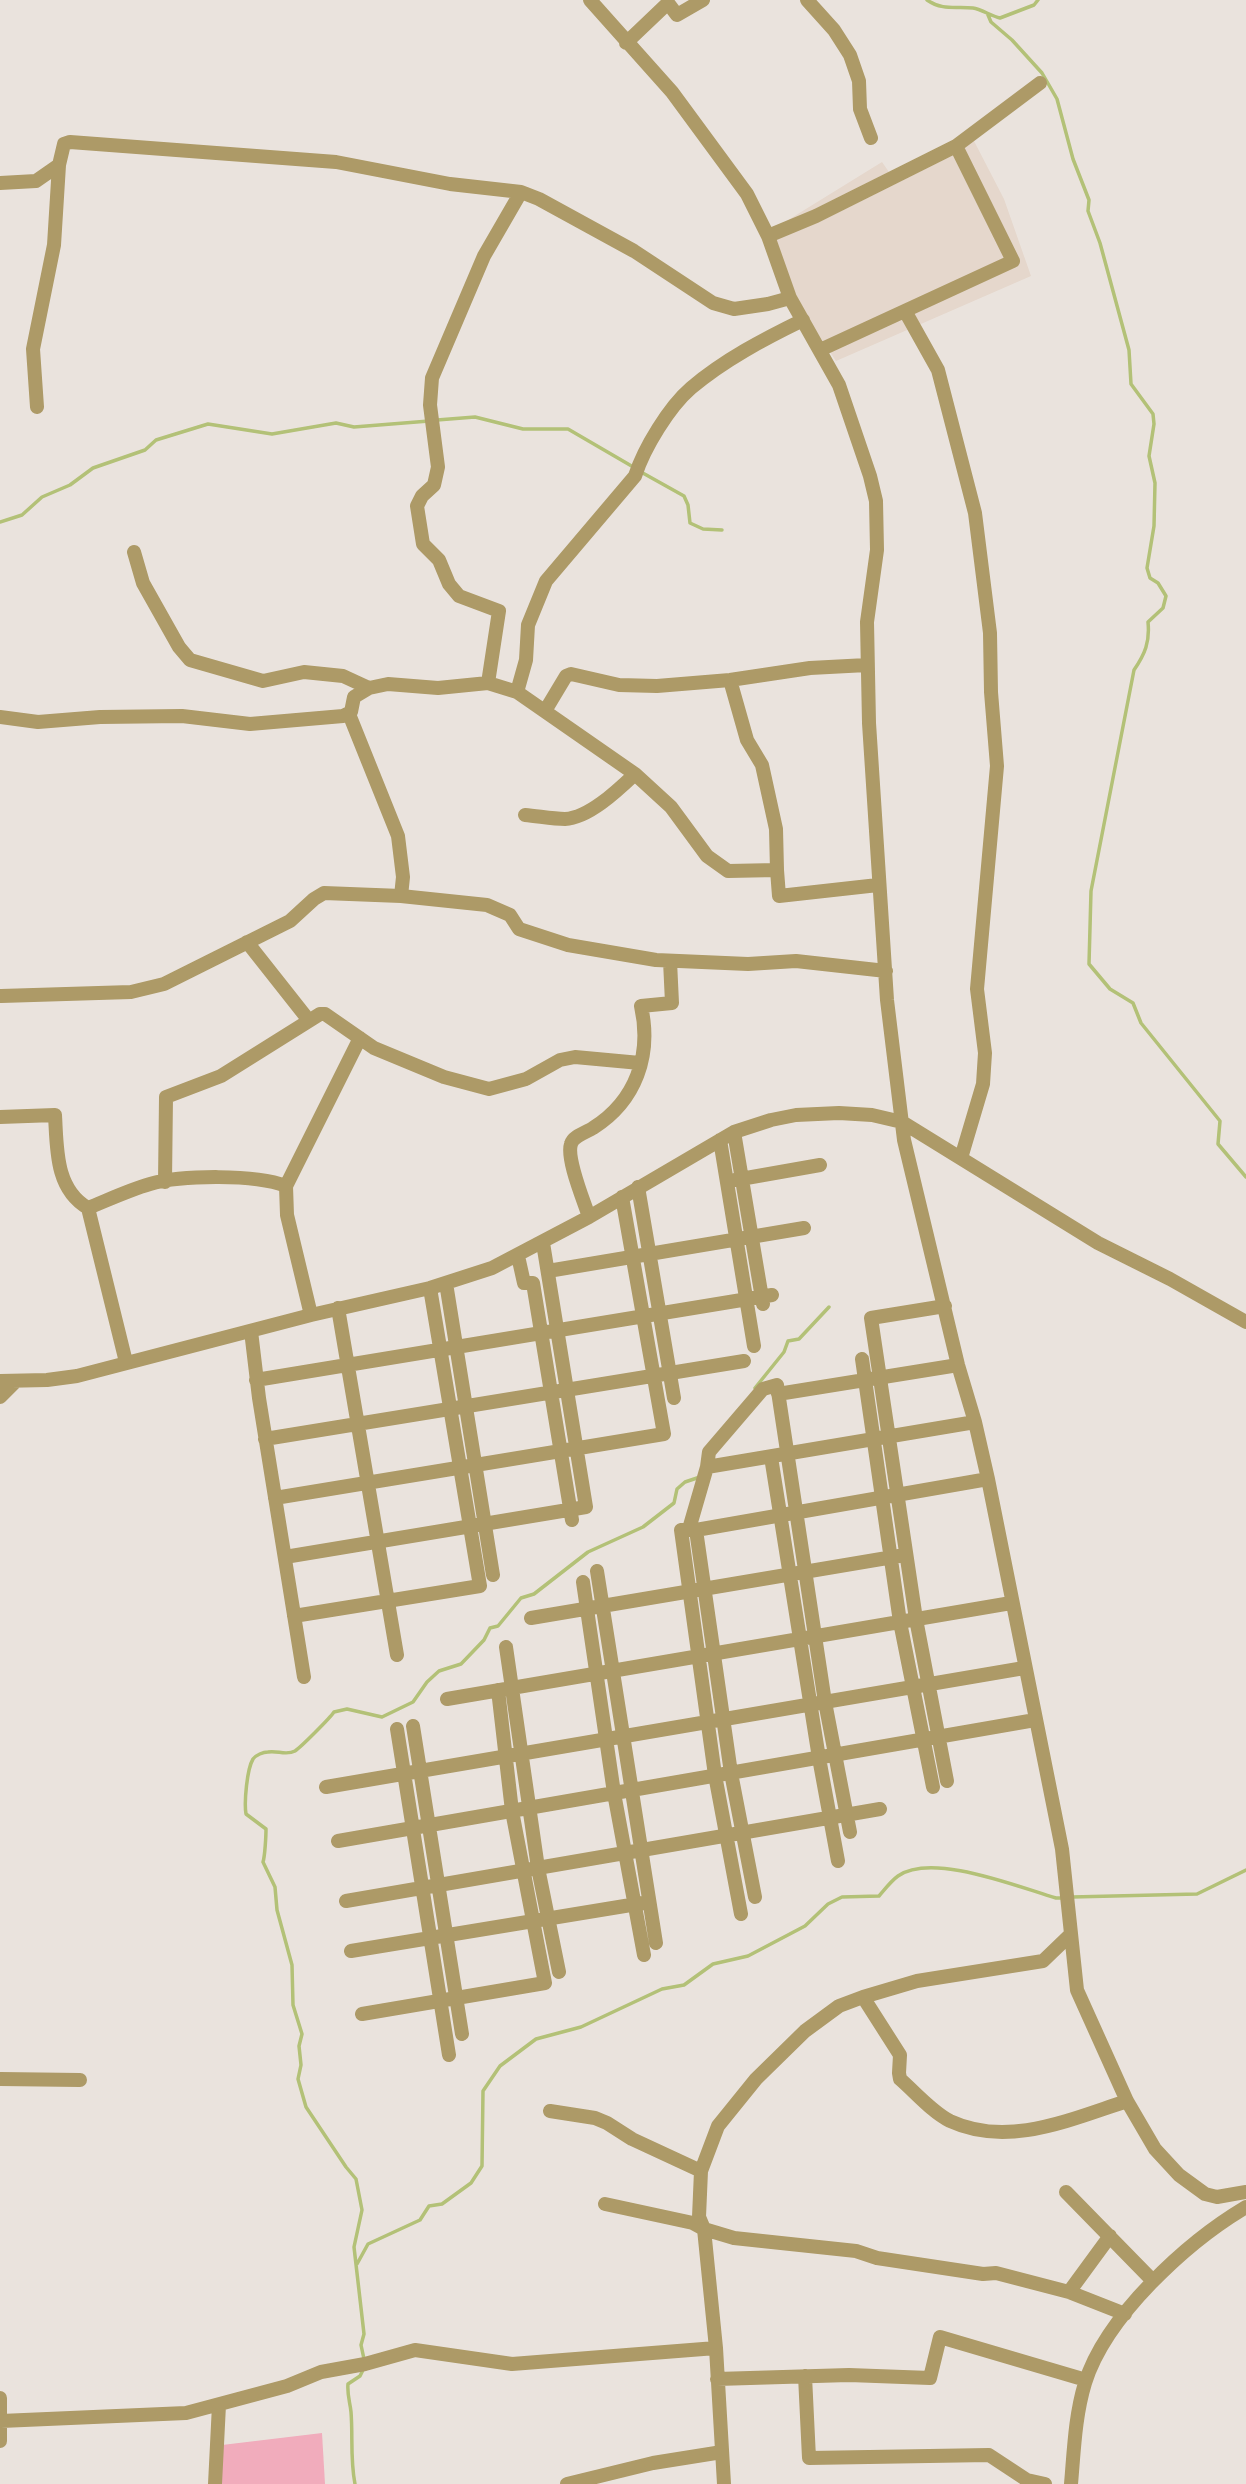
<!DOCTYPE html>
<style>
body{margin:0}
canvas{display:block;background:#eae3dd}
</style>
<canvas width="1246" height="2484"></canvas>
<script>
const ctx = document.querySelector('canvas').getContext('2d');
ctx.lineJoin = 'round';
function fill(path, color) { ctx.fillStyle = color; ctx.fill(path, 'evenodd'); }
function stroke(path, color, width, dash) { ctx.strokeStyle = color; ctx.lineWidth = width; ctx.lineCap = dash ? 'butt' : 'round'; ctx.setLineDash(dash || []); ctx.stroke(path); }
fill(new Path2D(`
 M974,141L1004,199L1031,276L836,361L788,289L767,233L882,162L889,172Z`), '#e5d7cc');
fill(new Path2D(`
 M322,2433L325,2484H220L222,2445Z`), '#f1acbc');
stroke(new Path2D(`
 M927,0C943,11 956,6 973,8C981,9 991,16 1000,18L1034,5L1038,0
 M988,15L991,22L1012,40L1042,73L1057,99L1073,159L1089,200L1088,211L1100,243L1129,350L1131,384L1153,414L1154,424L1149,456L1155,483L1154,526L1147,568L1150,578L1158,583L1166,596L1163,608L1148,622C1150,642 1145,654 1134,670L1091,891L1089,964L1110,989L1133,1003L1141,1023L1220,1121L1218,1144L1246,1177
 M437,420L475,417L523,429H568L635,468
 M641,472L684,496L688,505L690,523L703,529L722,530
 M0,522L22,515L42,497L70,485L93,468L145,450L156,440L208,424L272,434L336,423L354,427L429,421
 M755,1388L784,1352L788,1341L799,1339L829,1307
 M1072,1897L1197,1894L1246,1870
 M357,2264L368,2244L420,2220L429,2206L442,2204L471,2183L482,2166L483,2091L500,2066L536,2039L581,2027L662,1989L684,1985L713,1964L748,1956L805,1926L828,1904L842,1897L879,1896C885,1889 891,1881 898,1876C932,1852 1018,1887 1056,1898H1064
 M364,2359L361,2345L364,2334L354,2247L362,2210L356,2179L346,2167L306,2107L298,2079L301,2065L299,2046L302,2034L293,2005L292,1965L277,1910L275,1887L263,1862C265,1856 266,1835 266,1829L246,1814C244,1802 247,1769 253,1759C256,1755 263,1752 268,1752C277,1750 286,1756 295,1751C301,1747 330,1718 334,1712L347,1709L382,1717L413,1702L427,1682L439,1671L461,1664L484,1640L490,1628L498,1626L521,1598L534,1594L588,1552L643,1527L674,1503L677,1489L685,1482L700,1477
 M355,2484C350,2459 353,2436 351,2412C350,2402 347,2395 348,2384L360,2376L363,2370`), '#b3c177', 3.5);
stroke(new Path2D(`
 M590,0L672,92L747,194L768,236L790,298L839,385L870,476L876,501L877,550L867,622L869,723L887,1000L904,1140L958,1365L975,1422L988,1479L1062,1849L1077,1990L1127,2101L1155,2149L1179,2175L1205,2194L1217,2197L1246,2192
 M807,0L834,30L850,55L859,81L860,109L871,138
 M626,43L668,3L677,15L703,0
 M0,183L36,181L59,165L64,144L70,142L336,162L450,184L521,192L539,199L634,251L713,303L734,309L768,304L790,298
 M768,236L816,216L956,146L1040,83
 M905,311L938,370L975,513L990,633L991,692L997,766L977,989L985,1053L983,1084L961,1158
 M820,350L1013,261L956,146
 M37,407L33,349L54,245L59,165
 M134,552L143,583L179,647L190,660L263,681L304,672L343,676L369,688
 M730,680L747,740L762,765L776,829L777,870
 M488,683L499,611L459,596L449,584L439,560L423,544L417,506L422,496L434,485L438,467L430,405L432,378L484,256L521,192
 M517,692L526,660L528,625L546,581L635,476C644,448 669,407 691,388C724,360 764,339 803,320
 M545,711L566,676L571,674L619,685L657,686L730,680L810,668L867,665
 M349,714L398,836L403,877L401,896
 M0,717L38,722L100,717L182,716L250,724L343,716L351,712L354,697L369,688L388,684L438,688L488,683L517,692L635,774L671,807L707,856L728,871L777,870L779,896L878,885
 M525,815C538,816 552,819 565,819C589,818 618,790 635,774
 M247,942L307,1018L312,1019L320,1014H325L374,1048L444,1077L489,1089L526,1079L560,1060L575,1057L640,1063
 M1,996L131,992L164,984L290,921L314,899L324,893L401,896L487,905L510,915L519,929L568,945L656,960L748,964L796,961L886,971
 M0,1117L55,1115C57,1148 55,1189 88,1208L126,1362
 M734,1132L763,1304
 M720,1140L754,1346
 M735,1180L820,1165
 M165,1182L166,1097L221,1076L312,1019
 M638,1187L674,1398
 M88,1208C108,1200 129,1190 150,1184C182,1175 255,1174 286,1186
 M589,1217C584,1201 566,1159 571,1144C573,1136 587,1132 593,1128C636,1101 652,1055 641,1006L672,1003L670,961
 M518,1256L524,1283H533L572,1520
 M548,1271L804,1228
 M446,1283L493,1575
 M945,1306L871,1318L916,1619L947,1781
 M338,1308L397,1655
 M311,1315L287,1215L286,1186L360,1038
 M251,1331L259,1398L304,1677
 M862,1359L900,1622L933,1787
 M256,1380L772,1295
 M0,1381L47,1380L77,1376L311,1315L430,1288L492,1268L589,1217L734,1132L771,1120L796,1115L839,1113L872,1115L902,1122L1098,1243L1170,1279L1246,1322
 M778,1394L958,1365
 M0,1397L16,1381
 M265,1439L744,1361
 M771,1457L819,1758L838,1861
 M707,1467L975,1422
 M275,1498L664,1434L622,1197
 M689,1529L707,1467L709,1452L763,1389L777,1385L825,1702L850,1832
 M696,1530L731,1773L755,1897
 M285,1557L586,1507L543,1243
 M597,1571L656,1943
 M583,1582L614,1793L644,1955
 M294,1616L480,1586L430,1288
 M531,1618L899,1556
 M506,1647L538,1868L559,1972
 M447,1699L1011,1603
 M413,1726L462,2034
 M397,1729L449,2055
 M326,1787L1024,1668
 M338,1841L1035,1720
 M346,1901L880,1809
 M741,1914L715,1775L681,1530H696L988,1479
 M351,1951L643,1903
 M863,1997L900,2055L899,2073L900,2079C915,2092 932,2112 950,2121C1008,2148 1071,2119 1127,2101
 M362,2014L545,1983L512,1811L498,1690
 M0,2079L80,2080
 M550,2111L595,2118L607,2123L632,2139L701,2171
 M1066,2192L1153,2281
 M605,2204L693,2223L704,2229L734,2238L856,2251L877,2258L983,2274L996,2273L1069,2292L1125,2314
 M1069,2292L1110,2236
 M805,2376L809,2458L989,2455L1027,2480L1045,2484
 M717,2379L849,2375L930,2378L940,2337L1086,2380
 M0,2398V2441
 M1,2421L186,2413L287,2386L321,2372L365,2364L415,2350L512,2364L716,2348
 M215,2484L219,2405
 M567,2484L653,2463L722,2452
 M724,2484L716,2348L704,2229L699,2217L701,2171L718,2126L756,2079L805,2031L839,2006L863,1997L917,1981L1043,1961L1070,1935
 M1071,2484C1074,2450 1075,2416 1085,2383C1106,2316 1187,2242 1246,2207`), '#ad9a67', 14);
</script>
